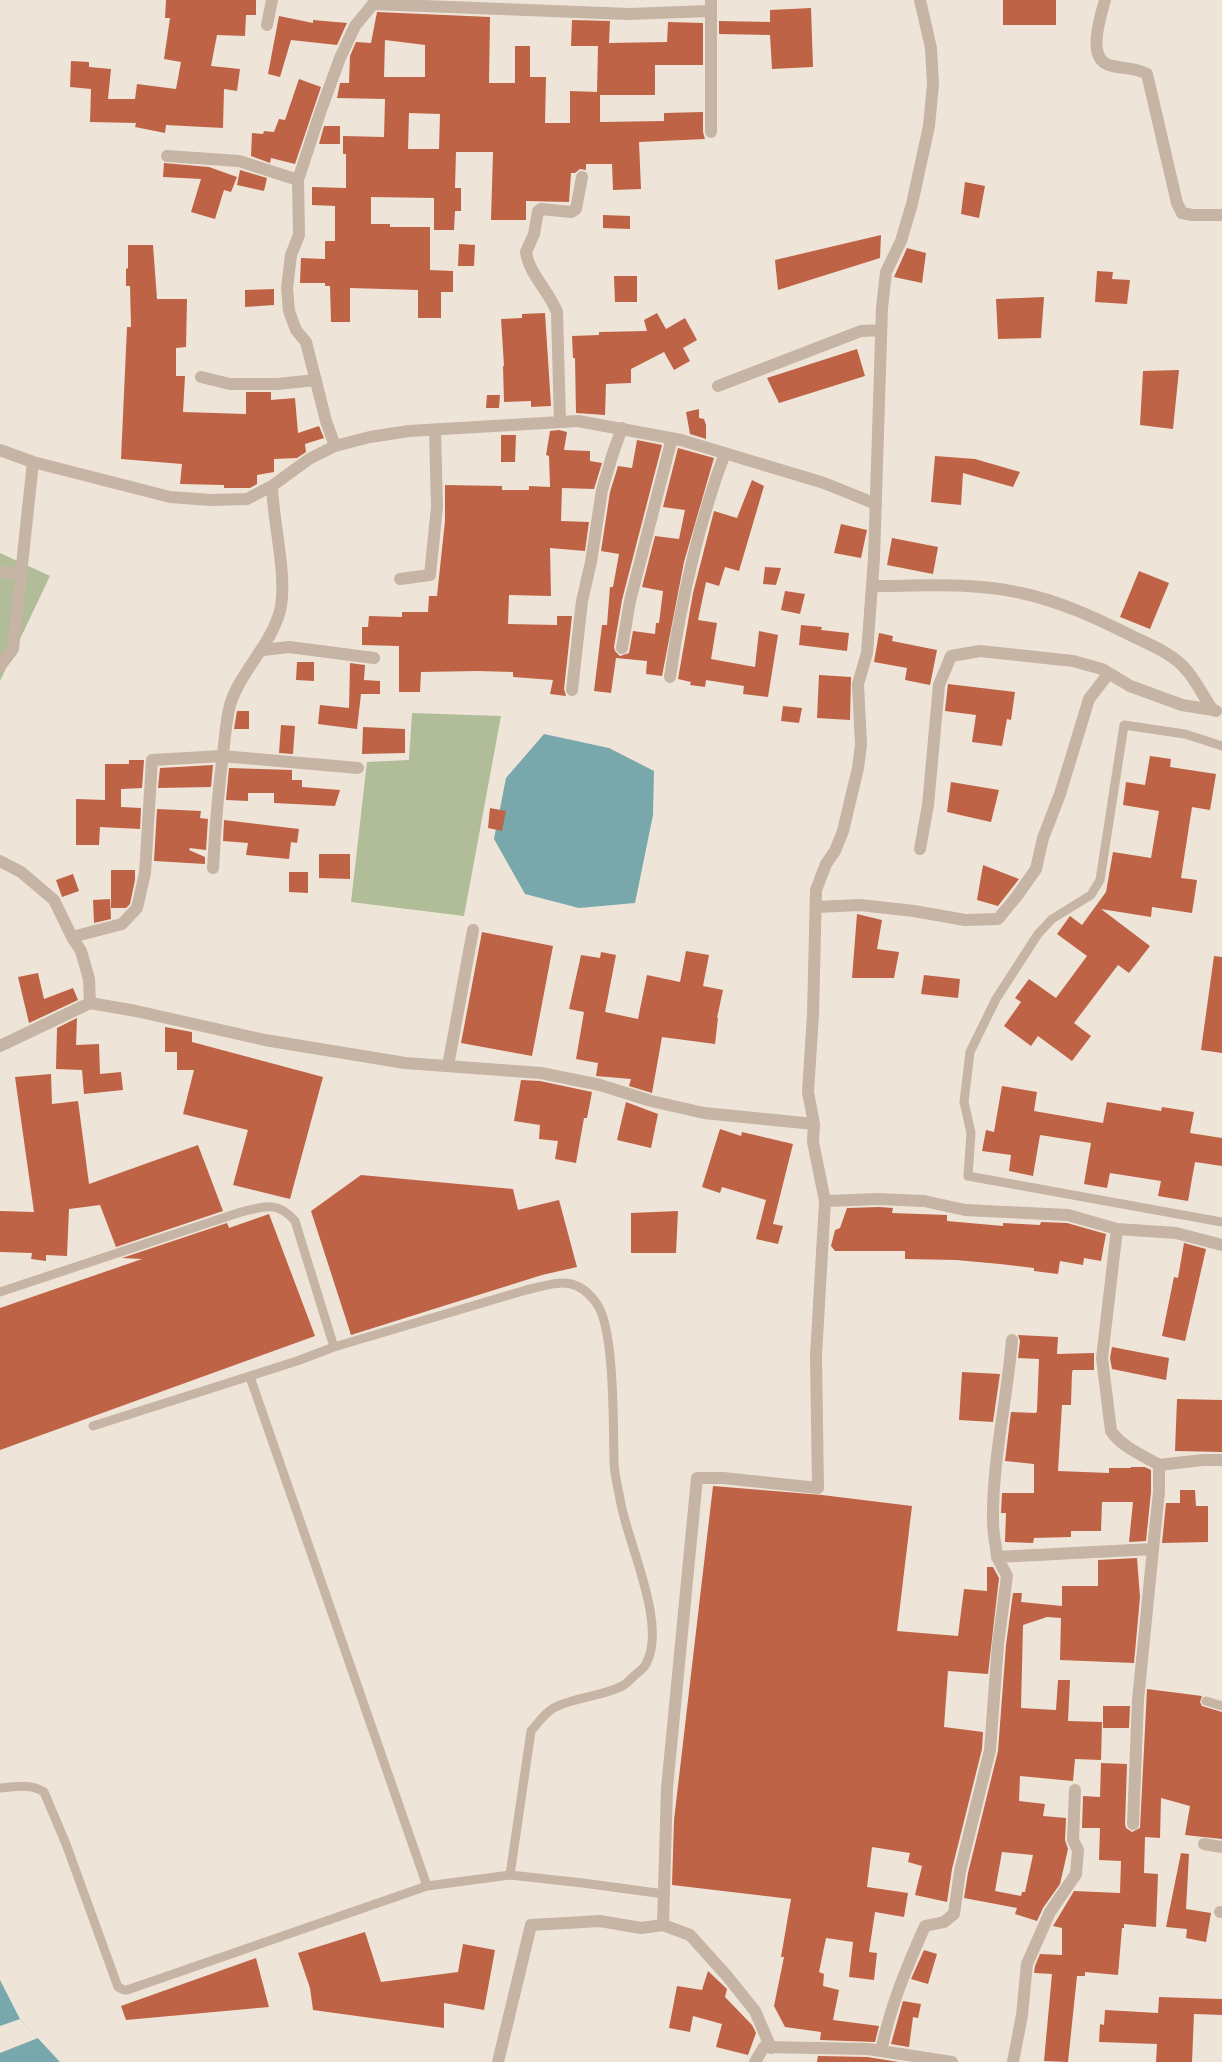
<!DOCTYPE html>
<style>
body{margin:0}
canvas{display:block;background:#efe4d8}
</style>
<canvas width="1222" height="2062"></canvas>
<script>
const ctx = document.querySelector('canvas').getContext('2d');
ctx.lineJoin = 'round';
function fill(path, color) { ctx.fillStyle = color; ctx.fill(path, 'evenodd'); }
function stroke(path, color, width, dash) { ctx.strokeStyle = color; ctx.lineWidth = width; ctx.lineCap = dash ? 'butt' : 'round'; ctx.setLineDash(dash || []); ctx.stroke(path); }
fill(new Path2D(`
 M0,553L50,576L0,681Z
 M412,713L501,716L464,916L351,902L367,762L409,760Z`), '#b1bd99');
fill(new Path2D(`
 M544,734L609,748L654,771L653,815L635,903L579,908L525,894L494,839L506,778Z
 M0,1980L20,2019L60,2062H0Z`), '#78a8ab');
fill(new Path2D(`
 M20,2019L38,2038L0,2053V2026Z`), '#efe4d8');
fill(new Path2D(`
 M166,0H256V15H246L245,36L217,35L211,66L240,69L237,91L224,89L223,128L166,125L165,133L135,127L136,123L90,122L91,89L70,87L71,61L89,62V67L111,69L108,99H135L137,84L176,89L181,62L164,59L170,18H165Z
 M1003,0H1056V25H1003Z
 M811,8L813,67L772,69L770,35L719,34V21L770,22V10Z
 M377,12L490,17L489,83H515V46H530V77H546L545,123H570V91L597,92L598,46H571L572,20L610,21L609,43L667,42L668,22L703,23V65H655V95H600V122L664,121V113L703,112V132L705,139L639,142L641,189L613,190L612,164H586V170L580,169L575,173H571L569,202L526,201V220H491L493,152H456L455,188H461V211H455L454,230H434V198L371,197V224H390V227H430V270L453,271V292H441V318H418V290L350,288V322H331L330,286H325V283H300L301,258L325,259V241H335V206L312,205V187L346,188V154H343V136L384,137L385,99L337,98L340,83H349L350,56L356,42L371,43ZM385,40L425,45V77H384ZM409,113L440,114L439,149H408Z
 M279,16L313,23V20L347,23L346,25L337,45L291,40L280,77L268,74Z
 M299,79L321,87L295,164L271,158L270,163L251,156L252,133L263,134L264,131L274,132L279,119L285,120Z
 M324,126H340V144H319Z
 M164,163L209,167L237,177L231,192L224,190L215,219L191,212L201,179L163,177Z
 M240,170L267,178L264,191L237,185Z
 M965,182L985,186L979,218L961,214Z
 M603,215L630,216V229L603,228Z
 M881,235L880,258L778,290L775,260Z
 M459,244L475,245L474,266H458Z
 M128,245H153L157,299H187L186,347L176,348V376H185L183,412L246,414V392H271V400L295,398L298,433L319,426L324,438L305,444L306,452L297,458L274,459V472L257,475V484L250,488H224V485L180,484L182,464L121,459L127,327H131L130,286H126V269L128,268Z
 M907,248L926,253L922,283L894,277Z
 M1097,271L1113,272L1112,279L1130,280L1127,304L1095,302Z
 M614,276H637V302H615Z
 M274,289V305L245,307V290Z
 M1044,297L1041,338L998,339L996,299Z
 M545,313L551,406L531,407V401L504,402L503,366H504L501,319L522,318V314Z
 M657,313L666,329L685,318L697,340L683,348L690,361L674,370L664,352L631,369V383L606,384L605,415L576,413L575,358H573L572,336L599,335V332L647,331L644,320Z
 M857,349L865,376L779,403L767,378Z
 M1179,370L1173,429L1140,425L1143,371Z
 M487,395H500L499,408H486Z
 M699,409V418L704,419L706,425V439L690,434L686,412Z
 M559,430L567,432L564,450L590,451V461L602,463L594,489L562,488L561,521L589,522L585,551L550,548L551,596L509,595L508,624L557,625V616H572L564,689L566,696L550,694L553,680L513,677V672L478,671L421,672L420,692H399V646L362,645V627H368L369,616L402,617V612H428L429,596H437L445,521V485L502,486V490H529V486L550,487L549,456L546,455L550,431Z
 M501,435H516L515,462H501Z
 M637,440L662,445L622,600L614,647L615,651L620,656L629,653L633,631L655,634L656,623H659L663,591L642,587L655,536L679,539L685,510L663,507L678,448L714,458L684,562L662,676L646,674L647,661L616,658L611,693L594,691L602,625H607L610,587H613L619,554L601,551L610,492L618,466L632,468Z
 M935,456L975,459L1020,472L1013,487L963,473L961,505L931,502Z
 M752,480L764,486L739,571L725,567L719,586L706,582L698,620L717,623L711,659L755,667L759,631L778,635L768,697L743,694L744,686L706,680L705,687L690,685L691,682L678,679L693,593L714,511L737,518Z
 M841,524L867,530L861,558L834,553Z
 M892,538L938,547L933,574L887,565Z
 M765,567L781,568L776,585L763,584Z
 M1139,571L1169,583L1150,629L1120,617Z
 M785,591L805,594L800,614L781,610Z
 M801,625L822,627L821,630L849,633L847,651L799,645Z
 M879,633L893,636L892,641L937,650L930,685L905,680L907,668L874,662Z
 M297,662H314V681L296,680Z
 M350,663L365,665L364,680L380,681V694H361L357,729L318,724L320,705L349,708Z
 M819,675L851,677L850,720L817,718Z
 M948,684L1015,692L1011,720L1007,719L1002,746L972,742L976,715L945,711Z
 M783,706L802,708L799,723L781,721Z
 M237,711H249V729H234Z
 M281,725L295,726L293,754L279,753Z
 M363,727L405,729V753L362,754Z
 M1150,756L1171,759L1170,767L1216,774L1210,810L1192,807L1181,878L1197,880L1192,913L1152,907L1151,917L1101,909L1150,946L1129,973L1118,965L1074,1023L1091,1036L1072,1061L1038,1036L1031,1046L1004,1026L1021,1002L1015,998L1029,979L1056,998L1087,956L1057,934L1070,916L1082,925L1106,892L1113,852L1151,858L1159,811L1123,805L1126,782L1145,785Z
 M129,760H144L142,788L121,789V807L141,808L140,829L100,827L99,845H76V799L105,800V764H129Z
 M213,765L211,787L158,788L160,768Z
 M229,768L292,770V780H302V787L340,790L335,806L274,803V793H248V801L226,800Z
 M951,782L999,790L991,822L947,812Z
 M490,808L506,811L502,831L488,828Z
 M157,809L201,811L200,818L208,819L206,850L190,848L189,850L205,857V864L154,861Z
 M224,820L299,829L297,843L291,842L289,859L246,855L248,843L223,841Z
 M319,854H350V879L319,878Z
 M983,865L1019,879L998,906L977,900Z
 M111,870H135V880L130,904L126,908H111Z
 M289,872H308V893L289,892Z
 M73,874L79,891L62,897L56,880Z
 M110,899L111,919L94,923L93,900Z
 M857,914L882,920L877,949L899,952L894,978H852Z
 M482,932L553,946L532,1056L461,1043Z
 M686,951L709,955L703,986L723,990L717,1018H718L715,1044L662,1037L652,1093L629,1086L631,1079L596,1076L598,1063L576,1059L584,1012L569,1009L581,955L600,958L601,952L616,955L605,1012L638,1019L647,975L680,982Z
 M1214,956L1222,957V1053L1201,1050Z
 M38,973L44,999L73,988L78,1000L29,1023L18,977Z
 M924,975L960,979L958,998L921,994Z
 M77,1018L76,1045L99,1044L100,1074L121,1072L123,1090L84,1094L82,1070L56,1069L57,1028Z
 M165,1027L192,1032V1042L323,1077L290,1199L233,1185L248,1130L183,1114L194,1070H177V1052H165Z
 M51,1074L52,1104L78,1101L89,1184L198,1145L223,1211L116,1247L100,1205L69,1209L67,1256L46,1255V1261L31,1259L32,1253L0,1252V1211L34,1212L15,1077Z
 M521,1080L540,1081L592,1092L587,1118H584L576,1163L555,1159L558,1141L539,1139L540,1125L514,1121Z
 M1002,1086L1037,1092L1034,1111L1103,1123L1107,1102L1161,1111L1162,1107L1194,1112L1190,1133L1222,1138V1166L1195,1162L1188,1201L1158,1196L1161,1181L1110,1173L1107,1188L1084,1184L1091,1143L1040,1135L1033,1176L1009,1171L1011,1155L982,1151L986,1130L994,1132Z
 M626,1102L658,1114L651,1148L617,1140Z
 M720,1129L741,1136L742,1132L793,1144L773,1224L783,1226L778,1244L756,1239L766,1200L722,1187L720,1193L702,1187Z
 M361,1175L513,1189L518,1210L559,1200L577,1267L542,1275L351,1335L311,1211Z
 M879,1207L893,1208L892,1213L947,1215V1221L1003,1226V1223L1040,1225L1041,1222L1067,1223L1106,1234L1101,1261L1084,1258L1083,1265L1060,1261L1058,1274L1034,1271V1268L1000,1264L956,1260L905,1259V1251H835L831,1246L835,1230L840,1228L847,1208Z
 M678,1211L676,1253H631V1213Z
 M269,1214L315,1336L0,1450V1308L142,1259L122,1258L227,1223L229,1228Z
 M1184,1243L1206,1249L1185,1341L1162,1336L1174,1277L1178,1278Z
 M1018,1335L1058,1337L1057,1354L1094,1353V1370H1073L1072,1372L1071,1405H1062L1058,1471L1109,1473V1468H1131V1467H1145L1151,1470V1492L1146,1541L1129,1542L1133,1502H1102L1101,1531H1071V1537L1034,1538L1033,1543L1005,1542L1006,1513H1001L1002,1493H1034V1464L1005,1461L1011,1412L1036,1413L1037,1411L1039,1359L1018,1358L1020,1341Z
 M1112,1347L1169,1358L1166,1380L1112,1369L1110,1358Z
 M962,1372L1000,1374L993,1422L959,1420Z
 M1177,1399L1222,1400V1452L1175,1451Z
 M713,1486L822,1495L912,1506L897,1631L958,1636L964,1589L987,1591V1567H993L999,1578L988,1674L948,1671L944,1727L983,1732L982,1749L952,1869L947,1902L915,1895L922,1866L908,1862L910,1853L872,1847L867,1887L908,1893L904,1917L875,1912L869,1952L877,1953L874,1980L849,1977L853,1942L826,1938L819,1972L824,1974L823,1986L839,1990L833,2020L879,2026L875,2042L820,2040L821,2032L785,2027L774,2006L784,1957H781L791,1899L672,1885L674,1820Z
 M1180,1490H1195L1196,1506H1208V1542L1162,1543L1166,1503H1180Z
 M1137,1558L1140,1597L1134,1663L1060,1660L1061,1618L1047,1617L1023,1625L1021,1708L1056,1710L1058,1680H1070L1068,1721L1102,1722L1101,1760L1075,1759L1073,1781L1020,1776L1019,1801L1045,1804L1043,1816L1066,1818L1065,1840L1068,1849L1060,1884L1043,1908L1037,1921L1015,1914L1017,1908L964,1898L968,1873L998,1751L1006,1645L1013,1593H1022L1021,1602L1062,1606V1586H1098V1560ZM1002,1852L1033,1855L1025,1892H1022L1021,1896L995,1891Z
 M1147,1689L1202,1696L1200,1702L1202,1706L1222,1712V1839L1185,1835L1190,1806L1161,1798L1160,1838L1145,1837L1144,1873L1158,1874L1156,1927L1124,1924V1928H1122L1118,1975L1085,1972V1976H1077L1068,2062L1044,2061L1052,1974L1034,1973L1035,1966L1040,1954L1062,1955V1928L1053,1926L1074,1891L1120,1893L1121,1861L1099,1860L1100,1828H1082L1083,1796L1100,1797L1101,1763L1127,1764L1125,1824L1126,1828L1132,1832L1140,1828Z
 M1103,1706H1130L1129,1728H1103Z
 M1181,1853L1189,1854L1186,1909L1211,1913L1206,1942L1186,1938L1187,1929L1166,1927Z
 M365,1932L381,1982L458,1972L463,1944L495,1950L484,2010L444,2003V2028L313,2010L310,1988L298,1953Z
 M924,1950L937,1954L928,1984L911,1979Z
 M256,1958L269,2007L126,2020L121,2006Z
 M708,1971L727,1989L725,1997L752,2025L756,2033L748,2055L716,2047L722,2024L693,2016L690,2032L669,2028L677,1986L702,1990Z
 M1159,1997L1222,1999V2015L1194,2014L1192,2062H1156L1157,2044L1099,2042L1100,2024L1104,2025L1105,2010L1158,2013Z
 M903,2001L921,2004L918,2018L913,2017L909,2047L891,2044Z
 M818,2056L867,2057L899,2062H817Z`), '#bf6346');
stroke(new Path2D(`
 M1222,746L1185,734L1124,725L1100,880L1091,895L1052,919L1038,934L996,999L970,1052L964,1102L971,1133L968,1176L1222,1222
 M0,1292L241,1212C265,1206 278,1201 295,1221L334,1347
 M250,1377L427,1886
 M1206,1701L1222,1706
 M0,1788C15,1787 31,1783 44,1792L66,1844L118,1987L124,1990H127L427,1886L510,1875L531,1731C538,1723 543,1715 552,1709C572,1697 603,1697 624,1685C628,1682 632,1678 635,1675C639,1672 644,1668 646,1664C668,1624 627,1543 620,1499C618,1487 614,1474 614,1461C613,1427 615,1330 597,1304C576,1274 557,1283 526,1290L334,1347L297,1361L93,1426
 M510,1875L583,1883L664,1894`), '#c6b4a5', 9);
stroke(new Path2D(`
 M711,0V132
 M1105,0C1101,15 1086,58 1109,65C1121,69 1135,67 1147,74L1177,203L1182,213L1192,215H1222
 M373,4L629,14L710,11
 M267,25L272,0
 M167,156L239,161L298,180
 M201,377L230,384H277L316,380
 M718,386L861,331L881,330
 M560,422L557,312C549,291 529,274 526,252L534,234L538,211L541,209L571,212L576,209L582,177
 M335,446L326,421L306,342L296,330L289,311L287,288L291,255L299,235L298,180L321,110L340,58L355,26L373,4L374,0
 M0,450L33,462L170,497L211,500L247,499L272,486L309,459L335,446L370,437L409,431L578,421L681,440L824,483L876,504
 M0,572L22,574
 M400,579L430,575L437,507L435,431
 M872,586C921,586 973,582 1021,593C1060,601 1098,619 1134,637C1153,646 1175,655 1188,672C1198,684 1204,698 1213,710L1216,711
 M622,648L630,601L672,438
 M263,650L289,647L374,658
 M0,666L13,649L33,462
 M670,677C681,601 698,525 725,453
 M572,690L582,601L591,562L602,490L613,453L622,428
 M920,849L928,805L939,685L951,656L980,651L1073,661L1102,669L1130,686L1182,705L1213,710
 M0,861L21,872L54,900L72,937L81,951L89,979L90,1003
 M213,868C215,830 218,792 223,754C225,738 226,720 230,705C241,670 270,647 280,611C288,577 273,523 272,486
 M817,907L860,905L914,911L965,920L998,919L1017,896L1036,869L1043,838L1060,794L1089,699L1109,673
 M72,937L122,924L137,908L145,873L152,760L222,756L358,768
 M0,1046L90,1003L136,1011L265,1040L405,1063L541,1073L600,1085L651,1101L704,1113L814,1124
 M448,1066L473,930
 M825,1201L813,1142L814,1124L808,1092L813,1015L816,890L826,864L835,851L843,831L858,768L861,745L858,684L867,653L874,558L882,308L886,272L901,241L912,204L929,126L933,84L931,48L920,0
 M1117,1229L1102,1358L1111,1431C1122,1447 1142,1455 1159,1465
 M997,1557C996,1545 993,1534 993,1522C992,1461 1007,1401 1012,1340
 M1133,1824L1138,1700L1153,1549
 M1204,1844L1222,1847
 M1220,1912H1222
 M663,1925L690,1935L727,1976L755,2011L771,2048
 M881,2051C891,2004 906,1969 925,1926L944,1922L954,1914L960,1871L990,1750L998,1644L1007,1576L997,1557L1153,1549L1159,1492V1465L1203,1460H1222
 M498,2062L531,1925L600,1921L641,1928L663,1925L667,1788L697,1478H723L818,1488L816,1356L825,1201L879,1199L924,1201L965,1210L1068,1215L1117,1229L1176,1233L1222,1245
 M755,2062L764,2047L868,2049L952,2062
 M1013,2062L1022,2015L1027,1964L1050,1912L1076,1874L1078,1850L1073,1840L1075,1790`), '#c6b4a5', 12);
</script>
